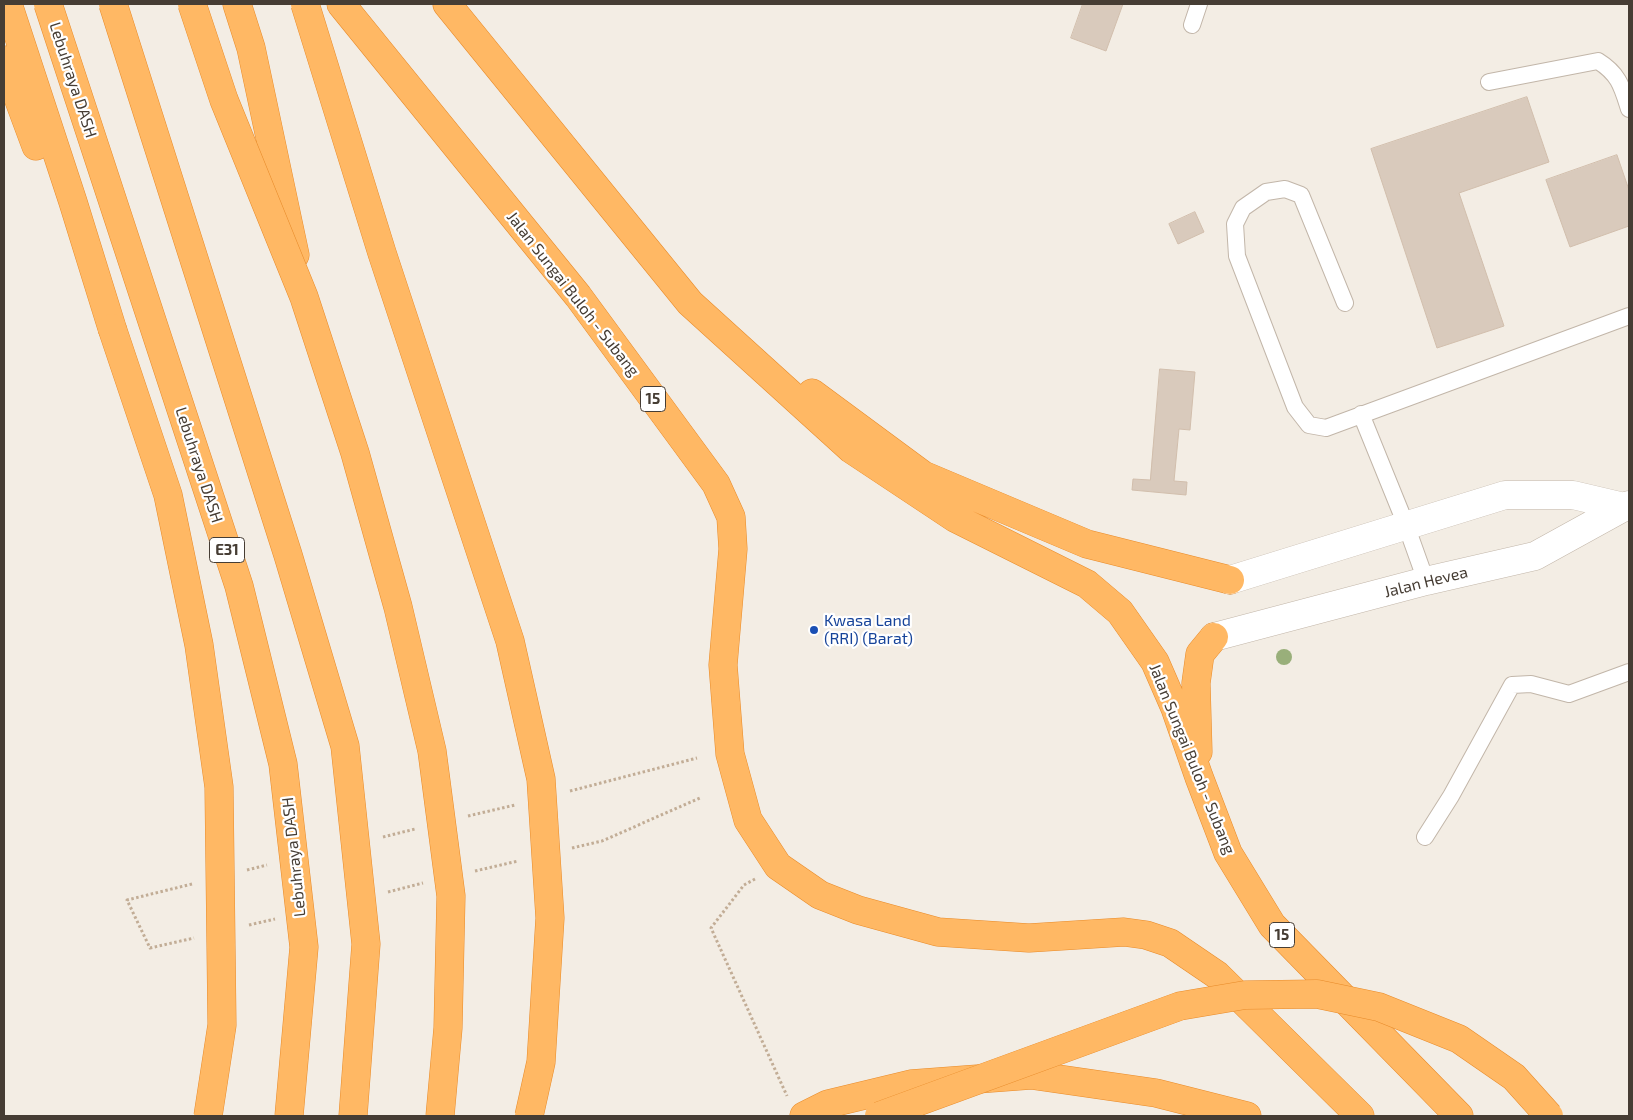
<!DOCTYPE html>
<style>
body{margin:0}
#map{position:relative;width:1633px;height:1120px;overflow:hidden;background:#f3ede4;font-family:"Exo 2",sans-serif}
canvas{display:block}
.frame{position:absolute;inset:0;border:5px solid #463d34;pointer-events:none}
</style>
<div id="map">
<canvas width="1633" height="1120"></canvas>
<div class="frame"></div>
</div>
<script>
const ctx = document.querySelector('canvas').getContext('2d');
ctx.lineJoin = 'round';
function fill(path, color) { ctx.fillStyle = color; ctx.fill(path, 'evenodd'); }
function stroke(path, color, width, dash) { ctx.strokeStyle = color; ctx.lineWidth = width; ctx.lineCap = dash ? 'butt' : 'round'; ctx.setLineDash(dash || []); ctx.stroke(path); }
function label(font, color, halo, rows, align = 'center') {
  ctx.font = font + ' "Exo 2",sans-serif'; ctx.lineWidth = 4.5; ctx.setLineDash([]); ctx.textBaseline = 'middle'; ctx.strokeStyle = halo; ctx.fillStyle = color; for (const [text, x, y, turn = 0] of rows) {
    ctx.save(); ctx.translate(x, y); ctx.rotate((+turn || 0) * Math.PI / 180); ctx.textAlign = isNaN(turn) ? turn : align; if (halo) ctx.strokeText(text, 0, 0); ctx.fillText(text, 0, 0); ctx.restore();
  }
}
const building = new Path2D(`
 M1083,4H1123L1106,51L1071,38Z
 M1527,97L1549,162L1459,193L1504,326L1437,348L1371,149Z
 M1617,155L1629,190V226L1570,247L1546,180Z
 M1195,212L1204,232L1178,244L1169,224Z
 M1160,369L1195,372L1190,430L1179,429L1174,481L1187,482L1186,495L1132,490L1133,479L1150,480Z`);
fill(building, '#d9cabc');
stroke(building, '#d1beac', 1);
const lane = new Path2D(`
 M1192,25L1199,4
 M1489,82L1598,61C1619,74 1622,87 1629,109
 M1345,303L1301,195L1285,189L1266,192L1243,208L1235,224L1237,256L1295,407L1309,425L1326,428L1629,316
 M1361,414L1406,525L1426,581
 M1425,837L1451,796L1512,685L1531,684L1569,694L1629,672`);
const street = new Path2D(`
 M1230,580L1505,495H1573L1624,507
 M1214,637L1426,581L1535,556L1624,507L1629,505`);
const highway = new Path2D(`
 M8,4L73,202L112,328
 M237,4L251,48L295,255
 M341,4L578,296L716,484L731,517L733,549L723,665L730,754L748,820L778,866L820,895L858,910L938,932L1029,938L1124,932L1146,935L1170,943L1217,975L1360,1116
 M447,4L690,303L851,449L955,518L1087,584L1120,612L1155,662L1175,708L1199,777L1228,853L1272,925L1459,1116
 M4,60L36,146
 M812,393L923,475L1087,544L1230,580
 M1198,752L1196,683L1200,654L1214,637
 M804,1116L828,1104L911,1084L1031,1075L1156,1093L1247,1116`);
stroke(lane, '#c2b6a9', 18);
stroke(street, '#c2b6a9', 29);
stroke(highway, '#e88b2a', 29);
stroke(new Path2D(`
 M570,791L697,758
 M468,816L515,805
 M383,837L415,829
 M572,848L602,841L700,798
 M247,870L267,865
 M475,871L518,861
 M755,879L744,885L711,928L787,1096
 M192,884L127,900L150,948L194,938
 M388,892L423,883
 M249,925L275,919`), '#c2ad96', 3, [2.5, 2.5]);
stroke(lane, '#fff', 16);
stroke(street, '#fff', 28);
stroke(highway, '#ffb864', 28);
const highwayBridge = new Path2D(`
 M48,4L239,586L283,764L304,947L289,1116
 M113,4L288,555L345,746L366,944L353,1116
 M192,4L224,100L304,297L355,453L398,607L432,751L451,896L448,1028L440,1116
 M305,4L382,253L510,641L541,779L550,918L541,1062L529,1116
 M112,328L168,495L199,645L219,787L222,1025L208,1116
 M879,1116L1180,1006L1245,995L1317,994L1379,1007L1459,1039L1514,1077L1549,1116`);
stroke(highwayBridge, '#e88b2a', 29, []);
stroke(highwayBridge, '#ffb864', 28);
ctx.fillStyle = '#99af7a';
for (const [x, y] of [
 [1284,657]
]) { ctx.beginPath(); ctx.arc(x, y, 8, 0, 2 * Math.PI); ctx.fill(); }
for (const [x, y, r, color] of [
 [814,630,5,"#1a4fb4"]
]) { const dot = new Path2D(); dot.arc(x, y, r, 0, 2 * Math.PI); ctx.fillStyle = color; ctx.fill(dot); stroke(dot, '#fff', 2); }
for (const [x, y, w] of [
 [653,399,25],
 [227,550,35],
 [1282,935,25]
]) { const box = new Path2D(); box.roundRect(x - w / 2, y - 12.5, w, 25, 4); ctx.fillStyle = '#fff'; ctx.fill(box); stroke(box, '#463d34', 1); }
label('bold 15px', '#463d34', null, [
 ["15",653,399],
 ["E31",227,550],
 ["15",1282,935]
]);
label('16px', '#463d34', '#fff', [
 ["Lebuhraya DASH",73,80,72],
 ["Jalan Sungai Buloh - Subang",573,294,52],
 ["Lebuhraya DASH",199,465,72],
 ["Jalan Hevea",1426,582,-14],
 ["Jalan Sungai Buloh - Subang",1192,759,68],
 ["Lebuhraya DASH",294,857,-96]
]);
label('16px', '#164399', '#fff', [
 ["Kwasa Land",824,621],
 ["(RRI) (Barat)",824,639]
], 'left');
</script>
